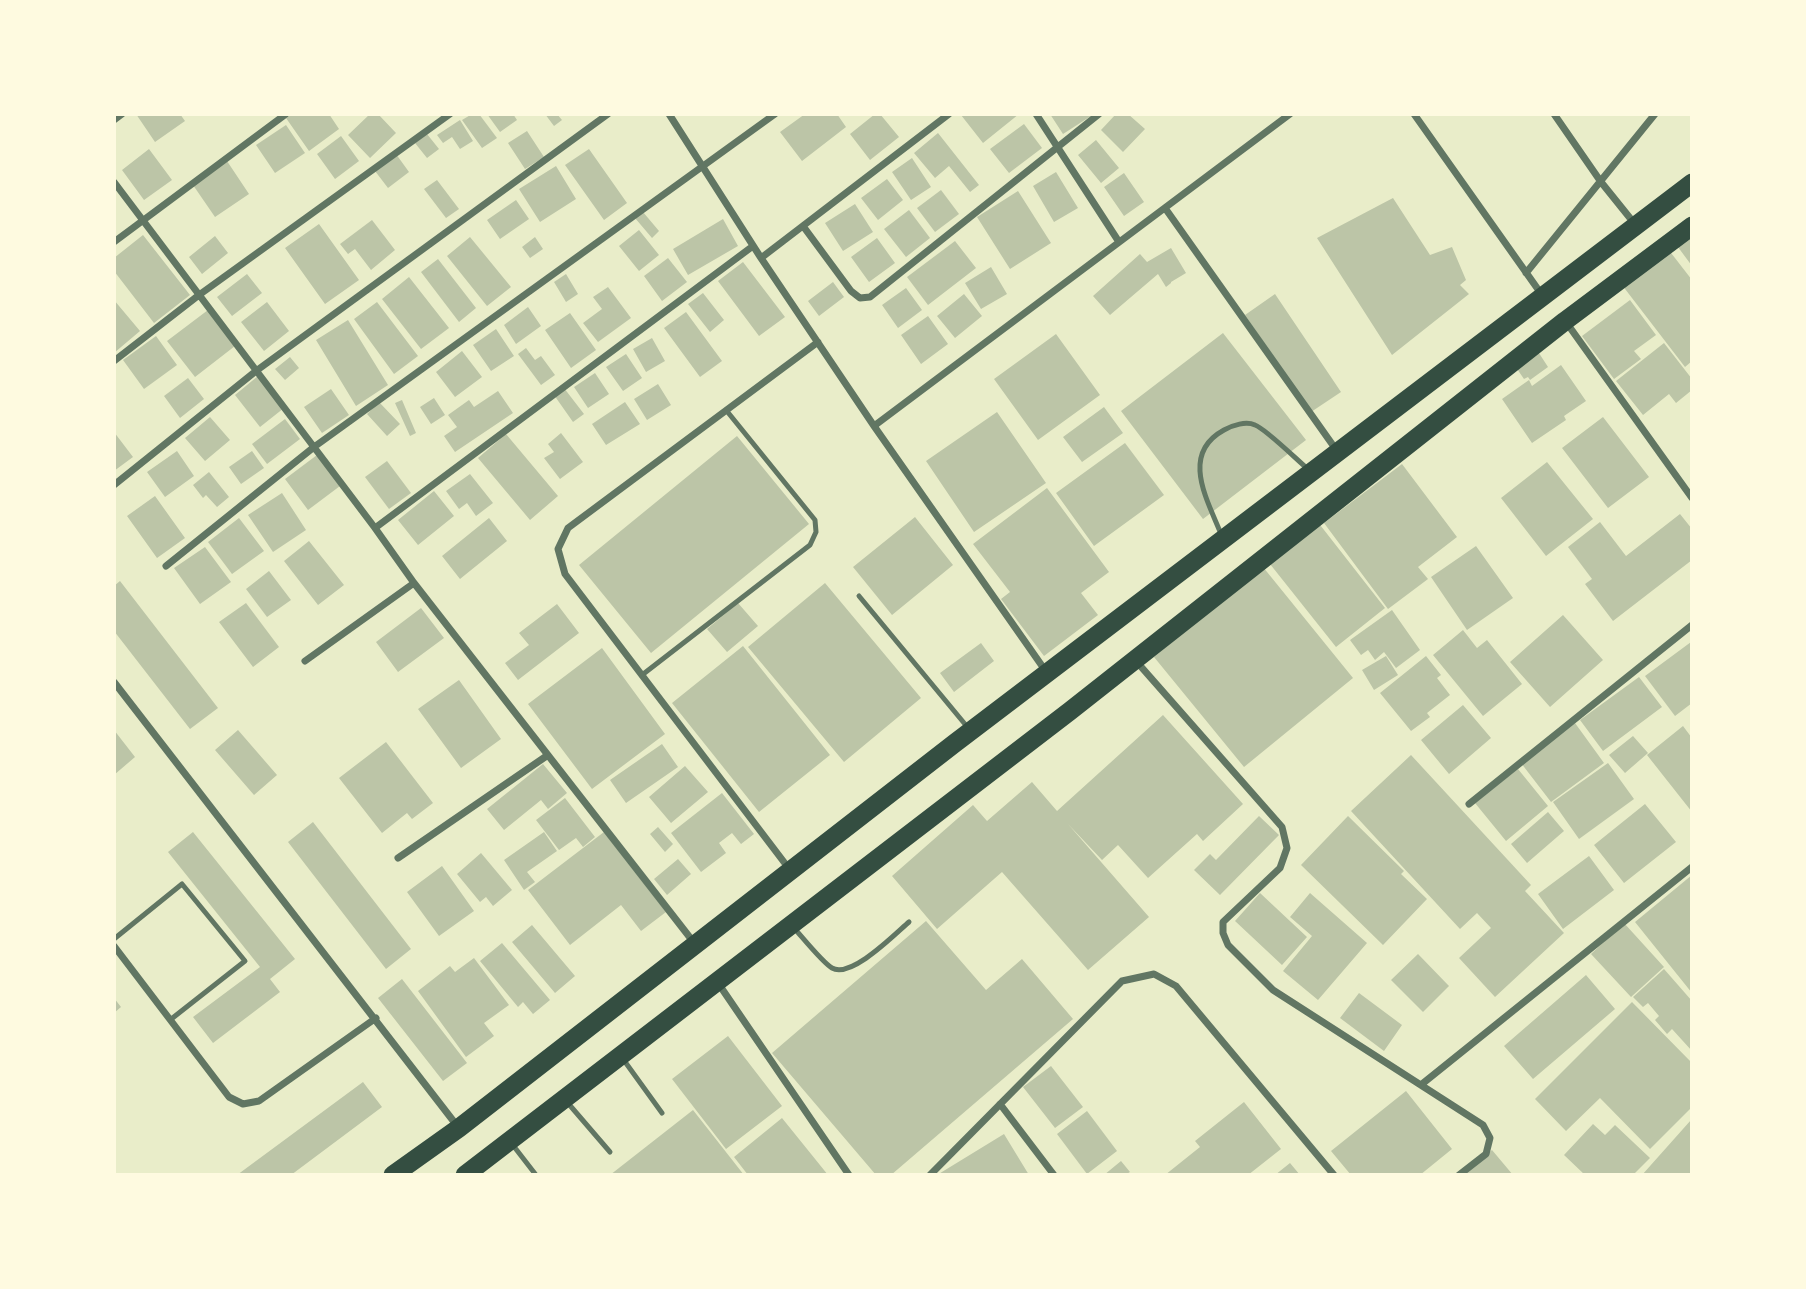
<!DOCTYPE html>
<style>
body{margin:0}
#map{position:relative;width:1806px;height:1289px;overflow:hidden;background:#e9edc9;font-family:Figtree,sans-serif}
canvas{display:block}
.frame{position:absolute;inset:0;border:116px solid #fefae0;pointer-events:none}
</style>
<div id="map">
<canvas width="1806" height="1289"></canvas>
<div class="frame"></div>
</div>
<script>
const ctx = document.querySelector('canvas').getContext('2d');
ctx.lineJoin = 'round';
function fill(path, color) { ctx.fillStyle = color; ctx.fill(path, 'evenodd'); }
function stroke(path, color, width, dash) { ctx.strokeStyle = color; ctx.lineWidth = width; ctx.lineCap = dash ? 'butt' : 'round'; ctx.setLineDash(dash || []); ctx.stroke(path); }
fill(new Path2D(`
 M136,114H180L185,121L155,142Z
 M293,114H329L339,129L309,151L286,118Z
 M370,114H378L396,133L370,158L348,135Z
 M472,114H479L497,138L482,148L462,120Z
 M487,114H513L517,120L500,132Z
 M545,114H557L562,120L554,126Z
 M805,114H837L846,127L802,161L780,132Z
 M875,114H880L899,137L870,160L850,134Z
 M962,114H1019L983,143L961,115Z
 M1050,114H1089L1091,116L1063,134Z
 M1116,114H1128L1145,129L1123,152L1101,130Z
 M460,120L473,141L460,149L452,137L443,143L437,135Z
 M1024,124L1042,148L1009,173L990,149Z
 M286,125L305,153L275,173L256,145Z
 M527,131L544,157L525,169L508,143Z
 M938,133L979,185L970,192L949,166L935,178L914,153Z
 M427,134L439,149L427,158L415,143Z
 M341,136L359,161L335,179L317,154Z
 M1096,140L1119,168L1101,183L1078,155Z
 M149,149L172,180L144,200L122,170Z
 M589,149L627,203L604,220L565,165Z
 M396,154L409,172L388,188L375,171Z
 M912,158L931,187L911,200L892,172Z
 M227,161L249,194L215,217L193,185Z
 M556,166L576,199L540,222L519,189Z
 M1056,172L1078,208L1054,222L1033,186Z
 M1124,173L1144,202L1124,216L1104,187Z
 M887,179L903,200L878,220L861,198Z
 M437,180L459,209L446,218L424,189Z
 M941,190L959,214L935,232L917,208Z
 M1018,191L1051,243L1010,269L977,217Z
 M1393,198L1430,255L1452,247L1466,280L1460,285L1469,294L1392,355L1317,238Z
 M516,200L529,219L500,239L487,220Z
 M855,204L873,232L843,251L825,223Z
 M909,210L930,238L906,257L884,229Z
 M643,212L659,231L652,238L635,218Z
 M723,219L738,246L688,275L673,249Z
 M372,220L395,250L371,270L355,249L348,254L340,244Z
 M319,224L359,280L325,304L285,248Z
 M1692,229V266L1675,243Z
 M639,230L659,255L639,271L619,246Z
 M143,235L190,295L154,323L114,271V258Z
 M215,236L228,253L202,274L189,257Z
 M470,237L511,287L487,306L447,256Z
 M535,237L543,249L530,258L522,247Z
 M877,238L895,263L869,282L851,257Z
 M955,241L976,268L928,305L907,277Z
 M1171,248L1186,273L1171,282V283L1166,287L1158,274L1110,315L1093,296L1140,254L1147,262Z
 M1668,249L1692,280V361L1685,367L1622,285Z
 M668,258L687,282L662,301L644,276Z
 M438,259L476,308L459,322L421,272Z
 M743,262L785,317L759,336L718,281Z
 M991,267L1007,294L981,309L965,283Z
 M247,274L262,293L232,316L217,297Z
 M566,274L578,294L566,302L554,282Z
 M409,277L449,328L421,349L382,299Z
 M833,282L844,297L819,316L808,301Z
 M608,287L631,318L598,342L583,323L602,309L593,297Z
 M906,288L922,310L898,328L882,305Z
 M703,293L724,320L710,332L688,304Z
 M964,294L982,316L955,338L937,316Z
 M1275,294L1341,392L1311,412L1245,315Z
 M114,300L140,331L114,353Z
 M1630,300L1656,335L1634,351L1641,359L1614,379L1582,336Z
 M267,302L289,331L264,351L241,322Z
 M377,302L418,356L394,374L354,319Z
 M528,307L541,326L516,344L504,325Z
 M208,310L235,346L195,377L167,341Z
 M686,312L722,361L700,377L664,328Z
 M570,313L596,350L571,368L545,330Z
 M928,316L948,344L921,364L901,335Z
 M348,320L388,385L356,406L316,340Z
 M496,329L514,356L491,371L473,345Z
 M1223,333L1306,440L1203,519L1121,411Z
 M1056,334L1100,395L1038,440L994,379Z
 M156,336L177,365L144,389L123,360Z
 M652,338L665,361L646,372L633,349Z
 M1664,343L1692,379V390L1676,403L1669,394L1643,415L1616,381Z
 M526,348L535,360L541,356L555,375L541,385L518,354Z
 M1537,350L1548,367L1530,380L1528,377L1524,379L1515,366Z
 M462,351L482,377L455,397L436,372Z
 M626,354L642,378L623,391L606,367Z
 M290,357L299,368L285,380L275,369Z
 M1561,365L1586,401L1564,416L1566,420L1532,443L1502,399L1529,380L1532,386Z
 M595,373L609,394L588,408L574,387Z
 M258,376L284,408L260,427L235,395Z
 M188,378L204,399L180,418L164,396Z
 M658,384L671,405L647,420L634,399Z
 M564,388L584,414L573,422L554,395Z
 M331,389L349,415L322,433L304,407Z
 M498,391L513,413L455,452L444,436L457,427L448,415L469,400L474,407Z
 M434,398L445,415L431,424L420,407Z
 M402,400L416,433L410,436L395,403Z
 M379,402L400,424L387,436L367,414Z
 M625,402L640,424L606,445L592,424Z
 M1104,407L1123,433L1082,462L1063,437Z
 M997,412L1046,483L974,532L926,461Z
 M210,417L230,440L205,461L185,438Z
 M1603,417L1649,477L1608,508L1562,448Z
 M285,419L300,439L267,464L252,444Z
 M114,432L133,457L114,471Z
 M561,433L583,462L560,479L544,458L554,452L548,444Z
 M506,434L558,496L530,520L478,458Z
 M737,436L809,524L651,653L579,565Z
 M1125,443L1164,495L1094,546L1056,493Z
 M177,451L194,476L165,497L147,472Z
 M252,451L264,468L241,484L229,467Z
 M317,455L340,486L308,510L285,479Z
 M387,461L411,493L389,509L365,477Z
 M1547,462L1593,519L1546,556L1501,498Z
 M1402,464L1457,537L1418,567L1428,579L1388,609L1324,523Z
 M209,472L229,497L217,507L206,495L203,498L193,485Z
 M470,474L493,503L476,516L467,503L459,509L446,491Z
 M1047,488L1109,572L1081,593L1098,615L1044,656L1001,599L1010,592L973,544Z
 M434,491L454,516L418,545L398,520Z
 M282,493L306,530L273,552L248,515Z
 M155,496L185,538L157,558L127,516Z
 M1680,514L1692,529V560L1613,621L1585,584L1592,579L1568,547L1600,522L1626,556Z
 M915,517L953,565L892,615L853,567Z
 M239,518L264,551L232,574L208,542Z
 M489,518L507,541L460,579L442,556Z
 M1317,521L1385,608L1336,647L1270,564Z
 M309,541L344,585L318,605L284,561Z
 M1476,546L1513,598L1467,630L1431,577Z
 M205,547L231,582L200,604L174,568Z
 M1263,567L1353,678L1244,767L1154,657Z
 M269,571L291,600L267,617L246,589Z
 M120,581L218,708L190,729L114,631V586Z
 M825,583L921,698L844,762L748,647Z
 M246,603L279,647L253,667L219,622Z
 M738,603L758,626L727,652L707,629Z
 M557,604L579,633L518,680L505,663L529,645L519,633Z
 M421,608L444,638L398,672L376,642Z
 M1392,610L1420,650L1396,668L1384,652L1375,660L1368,650L1361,655L1350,640Z
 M1563,615L1603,660L1550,707L1510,662Z
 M1463,630L1477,648L1487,640L1522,684L1483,716L1433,655Z
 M1691,642L1692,703L1675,716L1645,676Z
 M981,643L994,661L954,692L940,673Z
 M743,646L830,755L759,812L672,703Z
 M602,648L665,734L592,789L528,704Z
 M1386,656L1398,675L1374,690L1362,670Z
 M1426,656L1441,675L1437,678L1450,695L1427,713L1430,717L1411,731L1380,693Z
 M1639,677L1662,707L1603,751L1580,720Z
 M459,680L501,739L461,768L418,709Z
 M1463,705L1491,738L1449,774L1421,740Z
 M1163,715L1243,804L1203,841L1197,834L1148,878L1118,845L1102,860L1068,824L1149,917L1088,970L1002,872L937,929L892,876L973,805L987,821L1032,782L1057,811Z
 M1575,723L1604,763L1551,802L1521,763Z
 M1683,726L1692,738V812L1647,755Z
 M114,730L135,757L114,775Z
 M238,730L277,775L254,795L215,750Z
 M1633,736L1648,753L1625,773L1609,755Z
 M386,742L433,803L412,819L407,813L382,833L339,778Z
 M662,744L678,767L626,803L610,780Z
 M1411,755L1531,885L1525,891L1564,933L1495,997L1459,958L1491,928L1477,913L1460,929L1351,811Z
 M1608,763L1634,799L1579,839L1553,802Z
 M543,764L567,793L548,809L541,800L504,830L487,809Z
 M685,766L708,792L671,823L649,797Z
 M1518,769L1548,806L1506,841L1475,803Z
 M722,793L754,834L741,844L732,833L719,843L726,853L701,872L671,833Z
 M565,798L595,837L583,847L576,838L559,850L536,820Z
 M1645,804L1676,842L1624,883L1594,845Z
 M1548,812L1564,831L1527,863L1511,844Z
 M1259,816L1279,835L1220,895L1194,870L1210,854L1216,860Z
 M1348,816L1404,871L1401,874L1427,899L1383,945L1301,865Z
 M313,822L411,949L386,969L288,842Z
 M658,827L673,844L665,852L650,834Z
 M193,832L295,959L270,979L280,992L213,1043L193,1017L260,967L168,852Z
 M544,832L557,851L527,872L535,882L524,890L504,860Z
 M604,832L666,912L641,931L621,905L570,945L528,890Z
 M481,853L512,890L493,906L486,897L480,902L457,874Z
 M1589,856L1614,890L1563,929L1538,894Z
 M678,859L691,874L667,895L654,879Z
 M442,866L474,911L439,936L407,892Z
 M1692,875V993L1635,922Z
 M1260,893L1307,937L1282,965L1235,921Z
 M1310,893L1367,943L1318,1000L1283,971L1312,936L1290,917Z
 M926,921L986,990L1022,959L1073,1019L891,1175H876L772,1053Z
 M1624,923L1664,967L1631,997L1591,954Z
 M532,925L575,976L555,993L512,942Z
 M502,943L550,1000L533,1014L523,1002L518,1007L480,961Z
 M1418,954L1449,986L1423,1012L1391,980Z
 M474,958L509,1005L484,1023L494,1036L466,1057L418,991L450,966L455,972Z
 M1664,969L1692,1001V1051L1672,1029L1667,1034L1655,1020L1659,1016L1648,1003L1643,1007L1633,997Z
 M1586,975L1615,1009L1533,1079L1504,1046Z
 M402,979L467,1063L443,1081L378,998Z
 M1359,993L1402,1025L1384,1051L1340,1018Z
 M114,998L121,1007L114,1013Z
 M1632,1002L1692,1063V1107L1650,1149L1600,1098L1566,1131L1535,1099Z
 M728,1036L782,1106L726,1149L672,1079Z
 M1051,1066L1083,1107L1055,1128L1023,1087Z
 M363,1082L382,1107L291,1175H237Z
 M1406,1091L1452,1149L1420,1175H1351L1331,1151Z
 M1244,1102L1281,1149L1248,1175H1165L1200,1147L1195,1141Z
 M693,1110L744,1175H610Z
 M1087,1111L1117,1151L1087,1174L1057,1134Z
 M782,1118L828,1175H748L734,1157Z
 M1691,1120L1692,1175H1642Z
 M1593,1124L1605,1135L1615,1125L1650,1158L1633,1175H1585L1564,1155Z
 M1004,1134L1029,1175H937Z
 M1492,1150L1513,1175H1463Z
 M1121,1161L1130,1172L1125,1175H1104Z
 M1290,1163L1300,1175H1275Z`), '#bcc5a7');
stroke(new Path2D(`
 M1221,534C1207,499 1180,454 1224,430C1233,425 1246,421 1255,425C1266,429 1298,461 1309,470
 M859,596L969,729
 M642,675L810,545L816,532L815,520L726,410
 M794,928C803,938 823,963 832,968C851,979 895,934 909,922
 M114,939L182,884L245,961L170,1020
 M623,1059L662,1113
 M567,1102L610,1152
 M512,1144L536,1175`), '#617663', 5);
stroke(new Path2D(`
 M669,114L761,258L874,426L1047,673
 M1036,114L1119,242
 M1414,114L1542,295
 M1554,114L1601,182L1634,223
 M114,120L122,114
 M114,182L375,528L414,583L695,944
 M1165,208L1337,451
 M803,226L851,291L860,298L870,297L1099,114
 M114,242L286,114
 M761,258L949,114
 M1526,273L1655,114
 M1566,322L1692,498
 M114,361L199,295L450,114
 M874,426L1290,114
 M114,485L256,371L608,114
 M375,528L753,246
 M166,566L314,447L775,114
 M305,661L414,583
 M1136,661L1282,827L1287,848L1280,868L1223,922V933L1228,945L1273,990L1483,1125L1490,1138L1486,1154L1459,1175
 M114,682L458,1127
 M1469,804L1692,625
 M398,858L548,755
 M790,870L565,574L558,549L568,528L818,342
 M114,946L229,1097L243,1104L259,1101L376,1018
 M718,983L849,1175
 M1422,1084L1692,867
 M1000,1104L1054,1175
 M930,1175L1122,981L1154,974L1176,986L1334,1175`), '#617663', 7);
stroke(new Path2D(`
 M393,1175L459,1128L955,743L1692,183
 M465,1175L1070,711L1565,321L1692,226`), '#344e41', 19);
</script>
